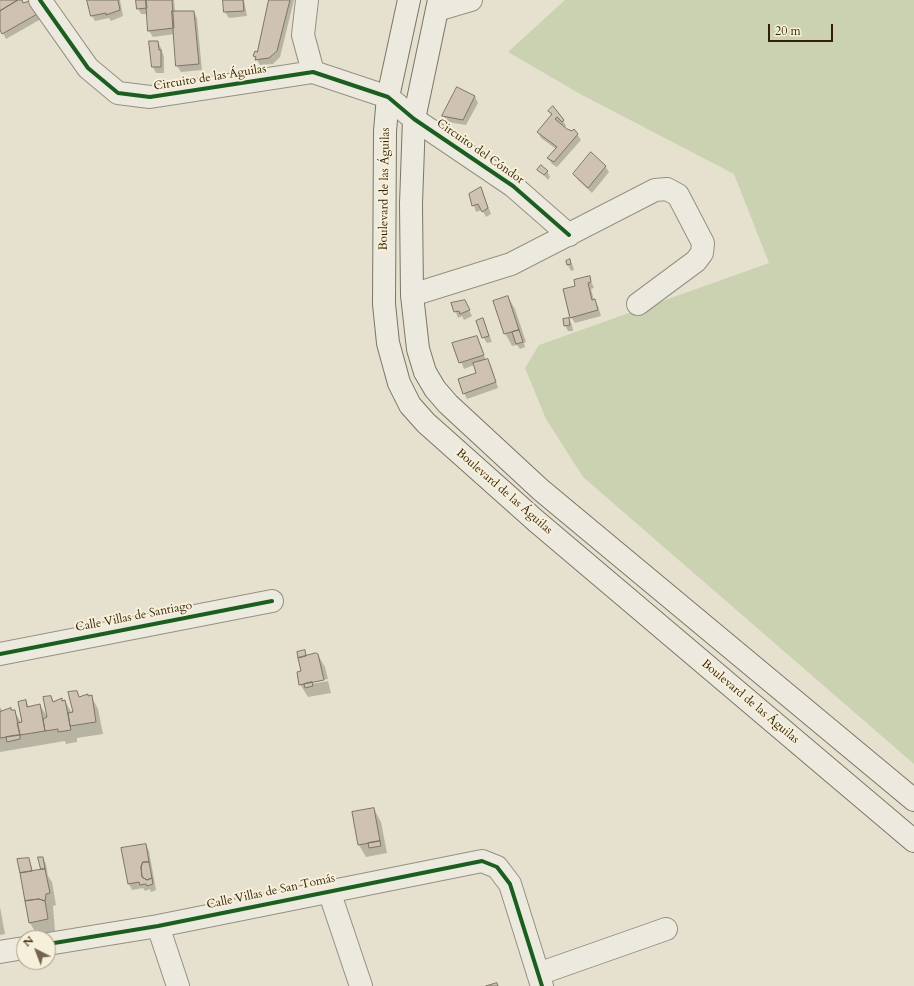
<!DOCTYPE html>
<meta charset="utf-8">
<style>
body{margin:0}
#map{position:relative;width:914px;height:986px;overflow:hidden;background:#e6e1ce;font-family:Cardo,serif}
canvas{display:block}
.north{position:absolute;left:16px;top:930px;width:40px;height:40px;box-sizing:border-box;background:#f6efd9;border:1px solid #a89c83;border-radius:50%;rotate:318deg;font-size:11px;font-weight:700;line-height:16px;text-align:center;color:#331f03}
.north::after{content:'';display:block;margin:auto;width:14px;height:18px;background:#72634a;clip-path:polygon(50% 0,100% 100%,50% 72%,0 100%)}
.scale{position:absolute;left:768px;top:24px;width:65px;height:18px;box-sizing:border-box;border:2px solid #331f03;border-top:0;padding-left:5px;font-size:12px;line-height:14px;white-space:nowrap;color:#331f03;-webkit-text-stroke:3px #f6efd9;paint-order:stroke}
</style>
<div id="map">
<canvas width="914" height="986"></canvas>
<div class="north">N</div>
<div class="scale">20 m</div>
</div>
<script>
const ctx = document.querySelector('canvas').getContext('2d');
ctx.lineJoin = 'round';
function fill(path, color) { ctx.fillStyle = color; ctx.fill(path, 'evenodd'); }
function stroke(path, color, width, dash) { ctx.strokeStyle = color; ctx.lineWidth = width; ctx.lineCap = dash ? 'butt' : 'round'; ctx.setLineDash(dash || []); ctx.stroke(path); }
function label(font, color, halo, rows, align = 'center') {
  ctx.font = font + ' Cardo,serif'; ctx.lineWidth = 4; ctx.setLineDash([]); ctx.textBaseline = 'middle'; ctx.strokeStyle = halo; ctx.fillStyle = color; for (const [text, x, y, turn = 0] of rows) {
    ctx.save(); ctx.translate(x, y); ctx.rotate((+turn || 0) * Math.PI / 180); ctx.textAlign = isNaN(turn) ? turn : align; if (halo) ctx.strokeText(text, 0, 0); ctx.fillText(text, 0, 0); ctx.restore();
  }
}
fill(new Path2D(`
 M565,0H914V764L583,477L546,419L525,368L539,345L769,263L734,174L582,95L508,52Z`), '#cad2b1');
fill(new Path2D(`
 M0,0H21L23,4L31,0L41,19L6,39L0,27Z
 M88,0H120L123,16L111,21L109,18L95,21L92,16Z
 M137,0H174L175,12H194L197,18L202,70L181,72L177,66L175,34L153,37L149,31L148,14H141L138,8Z
 M224,0H244L247,16L229,18L225,12Z
 M270,0H294L280,57L273,64L260,65L255,56L258,53Z
 M150,42H158L161,48L164,57V73H156L153,67Z
 M475,97L478,103L466,125L447,122L444,116Z
 M549,111L563,120L566,126L564,128L577,134L581,140L557,167L552,164L548,158L556,149L541,138L538,132L552,116Z
 M605,166L609,172L592,193L578,180L574,174Z
 M539,170L547,171L550,177L548,180Z
 M481,188L491,214L486,217L482,210L476,212L470,194Z
 M570,260L573,266L574,270L571,271L568,265L567,261Z
 M589,277L594,288L591,289L594,300L598,306L601,316L575,323L571,317L577,287Z
 M508,297L515,309L526,342L524,343L525,347L520,349L517,345L512,346L505,333Z
 M453,304L468,308L472,316L464,320L462,316L458,318Z
 M483,319L492,342L487,343L483,337Z
 M569,319L572,325L573,331H568L565,325Z
 M476,337L486,360L491,366L498,388L467,399L464,393L477,374L474,365L464,369L454,344Z
 M304,651L308,657L318,655L325,667L328,679L311,682V684L328,681L331,693L308,697L300,684Z
 M77,692L80,698L91,696L98,709L103,734L77,738V742L66,744L65,741L0,752V707L3,712L14,711L23,725L26,701L31,711V706L40,705L49,720L51,697L54,703L62,700L65,701L72,713H74Z
 M374,809L381,822L387,853L366,857L359,845Z
 M146,845L149,851L156,890L151,892L150,889L145,891L143,888L132,890L129,884L122,849Z
 M39,858H43L46,864L48,876L52,882L56,905L53,906L55,931L37,935L30,923L19,860L29,859L33,872L42,870Z
 M0,907L5,934L0,935Z`), '#0003');
const building = new Path2D(`
 M0,0H18L0,11Z
 M18,0H22L23,3L33,0L39,13L2,34L0,30V11Z
 M87,0H118L120,10L106,15V13L91,16Z
 M136,0H146L147,8L137,9Z
 M146,0H172L174,28L148,31Z
 M223,0H243L244,11L224,12Z
 M269,0H290L277,51L269,58L255,60L256,57L253,56L255,51L257,52Z
 M172,11H194L199,64L176,66Z
 M149,41H158L159,50H161V67H152Z
 M457,87L475,96L463,120L442,116Z
 M553,106L564,120L562,122L557,117L555,119L567,129L572,131L574,129L578,134L554,162L547,158L557,147L537,132L552,114L548,111Z
 M591,152L606,166L588,188L573,174Z
 M541,165L548,171L544,175L537,170Z
 M481,187L488,208L482,212L478,204L472,206L469,194Z
 M570,259L571,264L567,265L566,261Z
 M590,276L591,282L588,283L592,300L595,299L598,310L570,318L563,289L575,286L574,280Z
 M508,296L519,330L504,334L493,301Z
 M465,300L470,310L460,314L459,311L454,312L451,303Z
 M483,318L489,336L482,338L476,321Z
 M569,318L570,325L564,326L563,319Z
 M519,330L523,342L516,344L512,332Z
 M477,336L484,355L459,363L452,343Z
 M488,359L496,382L463,394L458,379L476,373L473,363Z
 M305,650L306,656L298,658L297,652Z
 M316,653L318,654L324,680L299,685L297,672L301,671L298,658Z
 M312,682L313,686L305,688L304,684Z
 M77,691L79,697L88,694V696L92,695L96,722L70,726L68,713L73,712L68,692Z
 M51,696L53,702L62,698V701L65,700L71,730L58,732V729L45,731L43,719L47,717L43,697Z
 M26,700L27,707L40,704L45,731L20,735L17,723L22,722L18,702Z
 M11,708V710H15L20,735L0,738V712Z
 M20,735V739L7,742L6,737Z
 M374,808L380,841L358,845L352,812Z
 M380,841L381,846L369,848L368,843Z
 M146,844L149,862H143L141,867L142,877L147,880L152,878L153,884L147,886L146,884L140,885L139,882L128,884L121,848Z
 M38,857H43L45,869H41Z
 M29,858L32,871L20,873L17,859Z
 M143,862H149L152,878L147,880L142,877L141,867Z
 M45,869L50,893L46,894L45,901L39,899L25,901L20,873Z
 M39,899L45,901L48,919L29,923L25,901Z
 M497,983L498,986H486Z`);
fill(building, '#d0c2b2');
stroke(building, '#7b7567', 1);
const minor = new Path2D(`
 M40,0L88,68L118,93L150,97L313,72L388,97L414,119L513,186L569,235
 M307,0L303,35L313,72
 M437,10L471,0
 M412,295L511,264L655,190L667,189L678,195L703,243L702,253L696,261L638,304
 M0,654L272,601
 M329,891L361,986
 M158,926L178,986
 M48,944L158,926L482,861L497,867L510,884L542,986
 M0,952L24,948
 M538,974L666,929`);
const secondary = new Path2D(`
 M409,0L388,97L385,131L384,304L388,343L399,383L410,405L426,423L536,521L914,841
 M439,0L414,119L411,204L412,295L418,349L425,372L435,389L448,404L541,490L914,800`);
stroke(minor, '#959081', 24);
stroke(secondary, '#7b7567', 24);
stroke(minor, '#ece9df', 22);
stroke(secondary, '#ece9df', 22);
stroke(new Path2D(`
 M40,0L88,68L118,93L150,97L313,72L388,97L414,119L513,186L569,235
 M0,654L272,601
 M48,944L158,926L482,861L497,867L510,884L542,986`), '#1b5e20', 4);
label('12px', '#331f03', '#f6efd9', [
 ["Circuito de las Águilas",210,78,-9],
 ["Circuito del Cóndor",480,152,35],
 ["Boulevard de las Águilas",385,189,-89],
 ["Boulevard de las Águilas",504,492,41],
 ["Calle Villas de Santiago",134,617,-11],
 ["Boulevard de las Águilas",750,702,40],
 ["Calle Villas de San Tomás",271,892,-12]
]);
</script>
